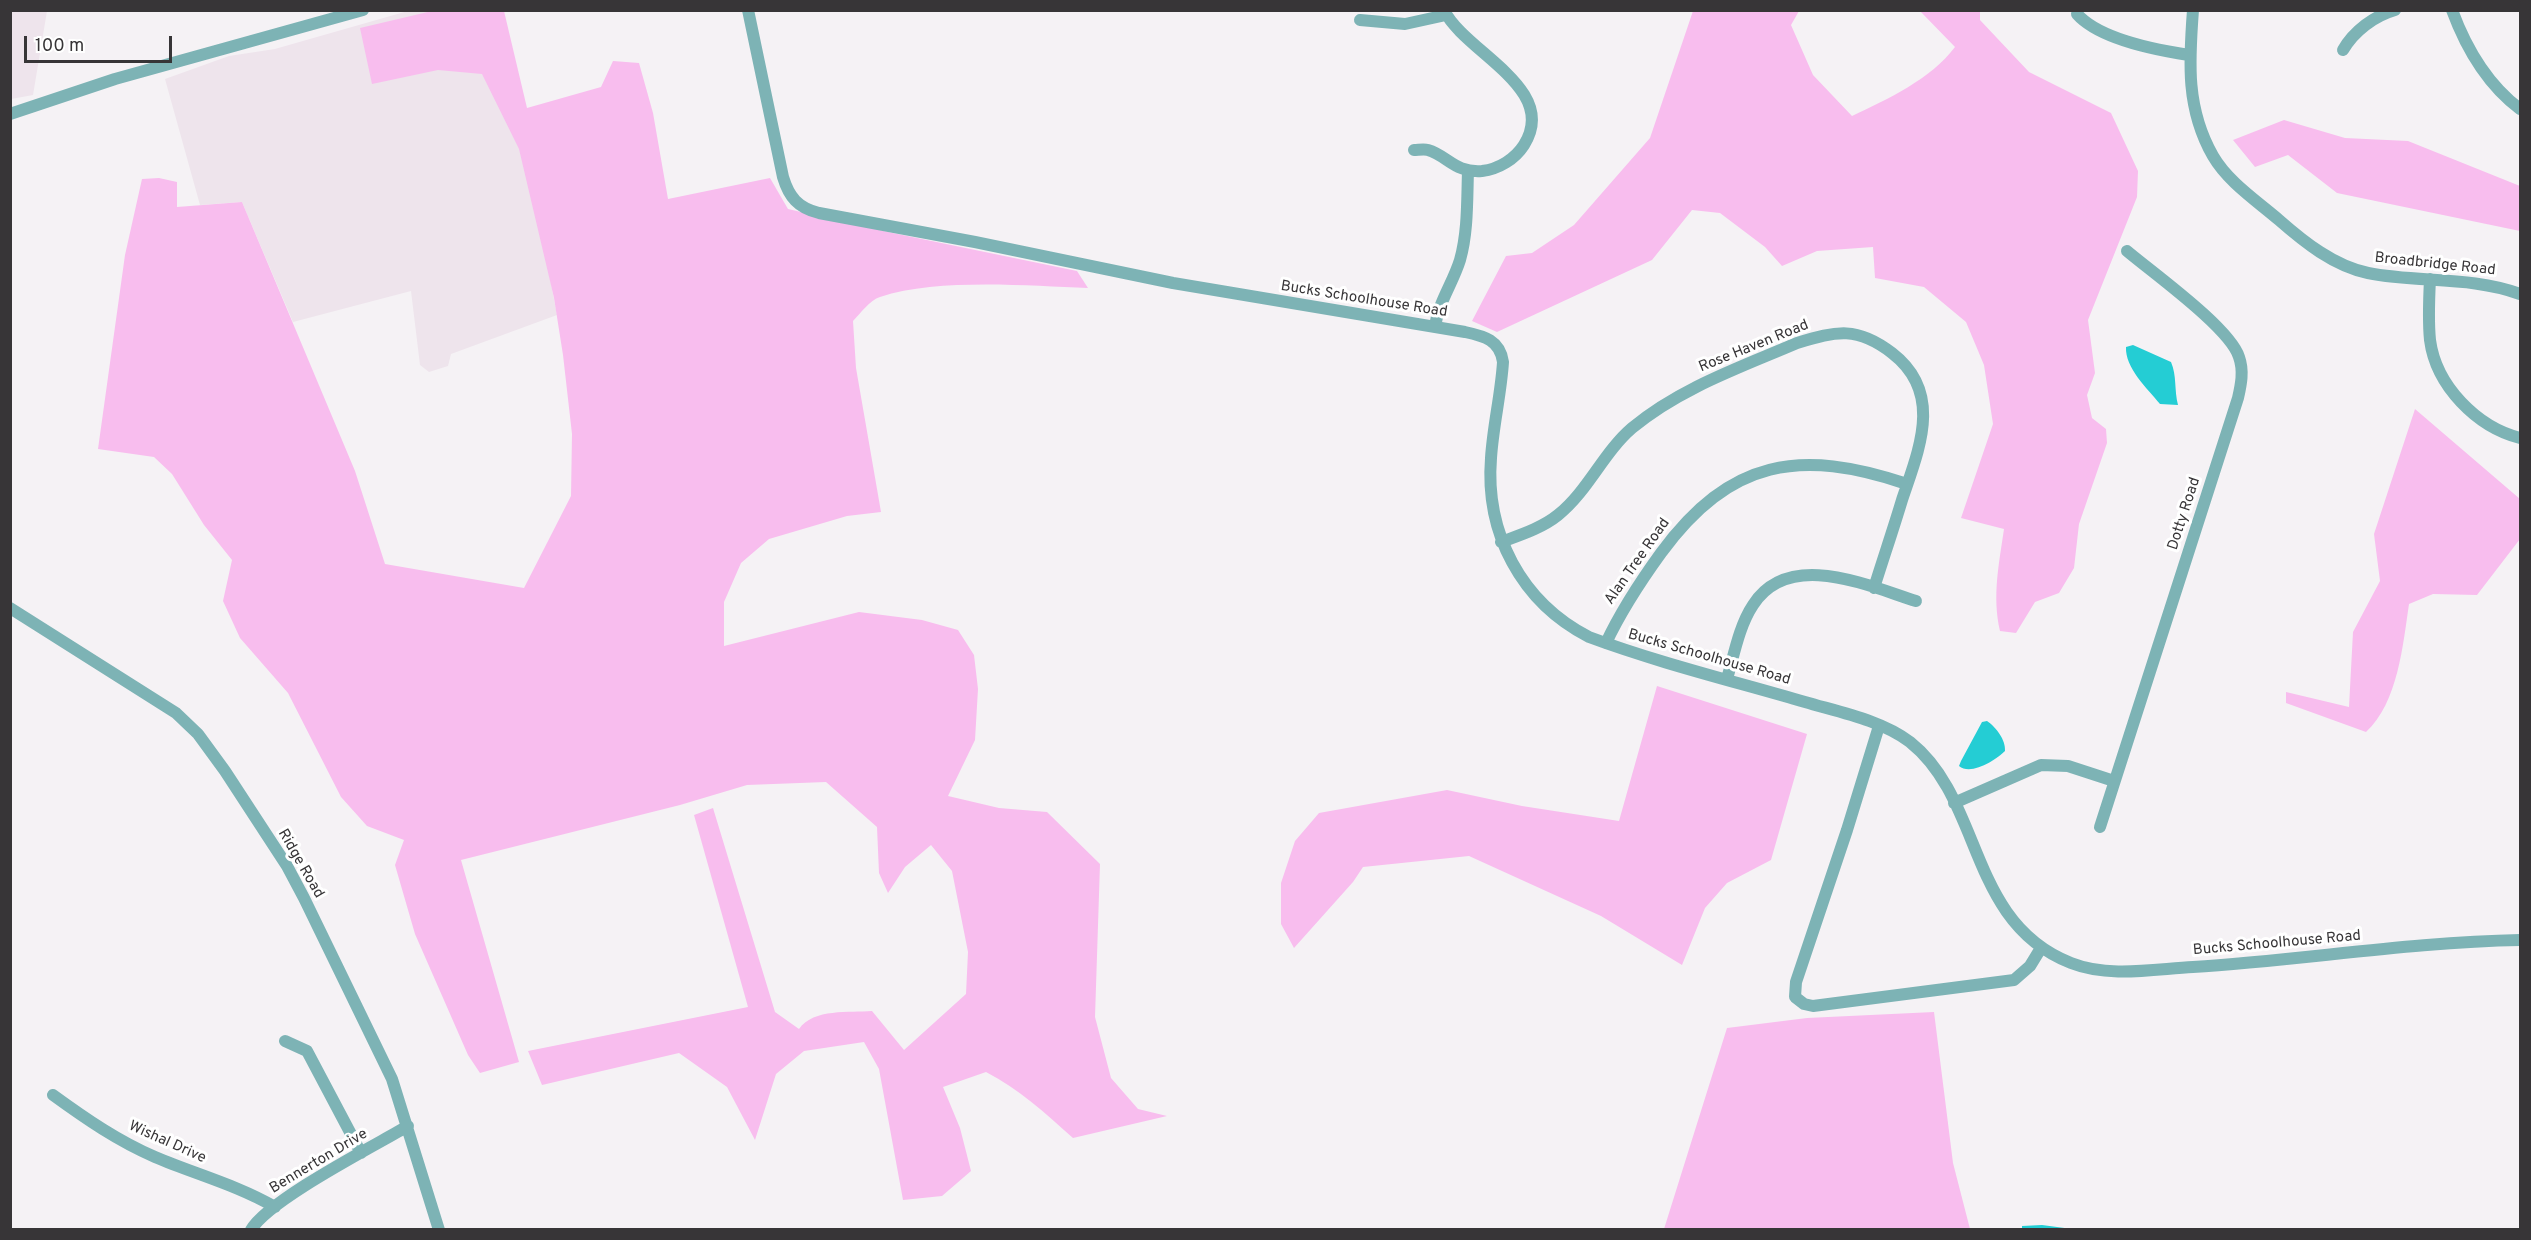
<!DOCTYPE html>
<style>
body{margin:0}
#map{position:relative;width:2531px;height:1240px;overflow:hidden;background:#f5f2f5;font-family:Overpass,sans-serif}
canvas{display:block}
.frame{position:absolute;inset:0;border:12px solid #373537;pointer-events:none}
.scale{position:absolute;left:24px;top:36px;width:148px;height:27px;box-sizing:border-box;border:3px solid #373537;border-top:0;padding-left:8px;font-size:18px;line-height:21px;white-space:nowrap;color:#373537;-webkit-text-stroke:4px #fff;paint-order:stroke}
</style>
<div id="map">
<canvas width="2531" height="1240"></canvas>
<div class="frame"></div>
<div class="scale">100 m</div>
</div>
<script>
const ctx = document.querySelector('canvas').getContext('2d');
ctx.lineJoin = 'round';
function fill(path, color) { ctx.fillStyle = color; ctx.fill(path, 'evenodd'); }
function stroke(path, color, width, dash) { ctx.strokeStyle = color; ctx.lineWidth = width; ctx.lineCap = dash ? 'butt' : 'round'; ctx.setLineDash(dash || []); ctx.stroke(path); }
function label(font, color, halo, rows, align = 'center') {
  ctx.font = font + ' Overpass,sans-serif'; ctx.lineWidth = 6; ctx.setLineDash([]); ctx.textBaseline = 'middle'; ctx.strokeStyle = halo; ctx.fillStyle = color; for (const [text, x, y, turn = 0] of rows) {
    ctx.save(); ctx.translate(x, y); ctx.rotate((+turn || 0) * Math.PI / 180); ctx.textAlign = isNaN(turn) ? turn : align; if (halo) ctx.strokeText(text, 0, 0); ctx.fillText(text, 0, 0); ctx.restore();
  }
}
fill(new Path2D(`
 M11,10L47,11L33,95L11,99Z
 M408,11H499L557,315L451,354L448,366L429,372L420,365L411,291L293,322L242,202L200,205L165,79L229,56L275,49Z`), '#eee4ec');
fill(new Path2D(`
 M432,11H504L527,108L601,87L613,61L639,63L653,113L668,199L770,178L788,209L888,232L1077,271L1088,288C1027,286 938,278 880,297C870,300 860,314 853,321L856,368L881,512L847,516L769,539L741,563L724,602V646L859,612L922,620L958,630L974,655L978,689L975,740L948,796L999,808L1047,812L1100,864L1095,1017L1111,1078L1138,1109L1167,1116L1073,1138C1045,1113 1019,1089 986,1072L943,1087L960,1128L971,1171L942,1196L903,1200L879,1069L864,1042L804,1051L776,1074L755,1140L727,1087L679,1053L542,1085L528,1051L748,1007L694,815L713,808L775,1012L799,1029C814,1008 849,1013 872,1011L904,1050L966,994L968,952L952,871L931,845L905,867L888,893L879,873L877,827L826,782L747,785L680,805L461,860L519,1062L480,1073L468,1055L415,934L395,865L404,840L367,826L341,797L288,693L240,638L223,601L232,560L204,525L172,474L154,457L98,449L125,255L142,179L159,178L177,182V207L242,202L355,471L385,564L524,588L571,496L572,434L563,355L554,298L519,149L482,74L438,70L372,84L360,28Z
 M1693,11H1799L1791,25L1813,75L1852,116C1888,99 1931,79 1955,47L1920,11H1980V20L2029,72L2111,113L2138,171L2137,197L2088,320L2095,373L2087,395L2092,418L2106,429L2107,443L2079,524L2074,568L2059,593L2035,602L2016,633L2000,631C1992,596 1999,564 2004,529L1961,518L1993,424L1984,365L1966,322L1924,287L1875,278L1873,247L1817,251L1782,266L1765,247L1720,213L1692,210L1652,260L1497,332L1472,321L1506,256L1532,253L1574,225L1650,138Z
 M2284,120L2345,138L2408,141L2520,186V231L2337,193L2288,155L2255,167L2233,140Z
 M2415,409L2520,499V539L2477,595L2433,594L2409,604C2403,644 2398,703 2366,732L2286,703V692L2349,707L2353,632L2380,581L2374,534Z
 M1657,686L1807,734L1771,860L1727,883L1705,908L1682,965L1601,916L1469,856L1363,867L1353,882L1294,948L1281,924V883L1295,841L1319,813L1447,790L1522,806L1619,821Z
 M1934,1012L1953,1163L1970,1229H1664L1727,1028L1807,1018Z`), '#f8bdee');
fill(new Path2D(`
 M2133,345L2171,362C2177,376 2174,390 2178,405L2160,404C2147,388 2125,368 2126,347Z
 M1987,721C1996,727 2006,740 2005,751C1996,760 1971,776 1959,766L1961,761L1982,722Z
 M2042,1225L2072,1229H2022V1226Z`), '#24cdd4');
stroke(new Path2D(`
 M748,10L783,177C789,197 798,208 819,213L975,242L1173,283L1465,332C1484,336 1500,340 1503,362C1501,394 1493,426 1491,458C1485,533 1521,602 1589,637C1659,663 1733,681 1805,702C1839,712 1881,720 1910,742C1984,801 1967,922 2071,963C2109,978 2154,969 2193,967C2303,960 2411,942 2520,940
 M2193,10C2189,62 2186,109 2213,156C2228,182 2257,201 2279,220C2304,242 2334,266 2368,273C2418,283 2471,276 2520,294
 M2452,10C2466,48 2488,85 2520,109
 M2077,14C2099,39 2156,50 2189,55
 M1360,20L1405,24L1446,15
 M2343,50C2354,31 2374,16 2395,10
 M10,114L115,79L363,10
 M1414,150C1418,150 1424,149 1428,150C1448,156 1455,173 1482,171C1499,169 1515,159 1524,145C1560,88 1464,52 1444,10
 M2430,279C2429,299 2428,320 2430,340C2436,386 2477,427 2520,438
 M1435,327C1438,303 1453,283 1460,260C1468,232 1467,200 1468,171
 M1501,542C1520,535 1542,528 1558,515C1588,491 1603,453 1632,428C1680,388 1741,367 1797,343C1837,331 1857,326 1892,353C1944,393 1919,449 1902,500C1893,530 1883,559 1874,588
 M10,608L176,713L198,734L225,771L287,866L304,898L392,1079L439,1230
 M1606,643C1621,611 1640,582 1661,553C1730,459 1800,448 1907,484
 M1727,679C1734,655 1739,626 1753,605C1789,549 1868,586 1916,601
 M1879,726L1847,830L1796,982L1795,997L1804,1004L1813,1006L2014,980L2030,966L2041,948
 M1954,803L2041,765L2068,766L2114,781
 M2100,827L2238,398C2241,385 2244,371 2239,357C2230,328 2153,273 2127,251
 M285,1041L307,1051L361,1153
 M53,1095C86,1119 118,1141 155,1157C195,1174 237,1185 275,1207
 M251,1230C268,1200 374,1146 408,1126`), '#7db3b5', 12);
label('15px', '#373537', '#fff', [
 ["Broadbridge Road",2435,265,6],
 ["Bucks Schoolhouse Road",1364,300,9],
 ["Rose Haven Road",1754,347,-22],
 ["Dotty Road",2185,514,-72],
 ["Alan Tree Road",1638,562,-55],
 ["Bucks Schoolhouse Road",1709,658,16],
 ["Ridge Road",300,864,60],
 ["Bucks Schoolhouse Road",2277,944,-5],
 ["Wishal Drive",167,1143,24],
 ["Bennerton Drive",319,1162,-31]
]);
</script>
